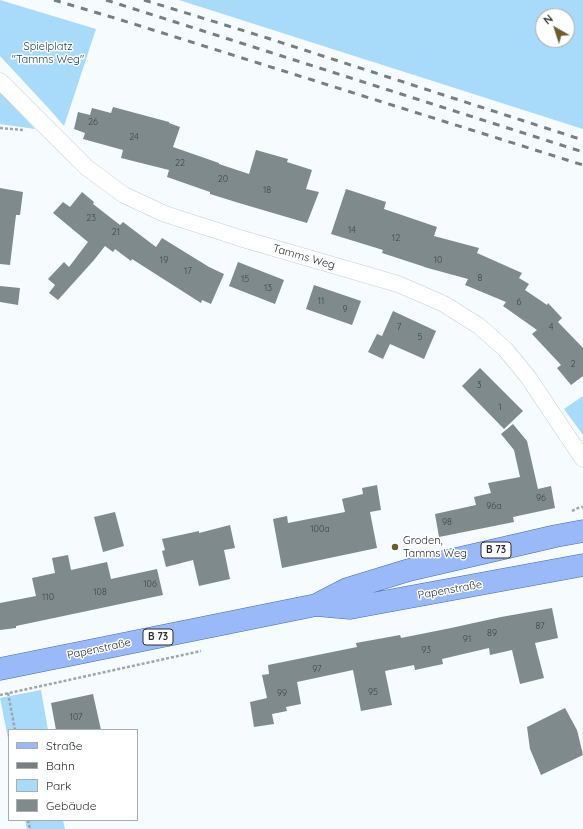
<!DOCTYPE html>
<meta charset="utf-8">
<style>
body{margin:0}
#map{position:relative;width:583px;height:829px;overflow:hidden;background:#f6fbfd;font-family:Quicksand,sans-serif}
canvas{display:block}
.legend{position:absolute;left:8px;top:729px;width:130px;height:92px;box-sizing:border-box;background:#fff;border:1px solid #aaacad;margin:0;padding:5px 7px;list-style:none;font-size:12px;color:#2b2f32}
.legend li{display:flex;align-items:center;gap:8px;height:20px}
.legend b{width:20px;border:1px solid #aaacad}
.north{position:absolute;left:535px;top:8px;width:40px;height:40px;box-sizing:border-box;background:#fff;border:1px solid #aaacad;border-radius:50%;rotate:321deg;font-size:11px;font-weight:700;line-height:16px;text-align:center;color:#2b2f32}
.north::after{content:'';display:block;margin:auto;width:14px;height:18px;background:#6c5e2b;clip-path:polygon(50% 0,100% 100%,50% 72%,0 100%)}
</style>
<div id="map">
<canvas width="583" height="829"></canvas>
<ul class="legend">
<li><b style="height:5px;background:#99b9f9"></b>Straße</li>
<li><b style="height:5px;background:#797e80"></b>Bahn</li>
<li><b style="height:11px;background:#a7dbf9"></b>Park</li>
<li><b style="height:11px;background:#7e8a8c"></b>Gebäude</li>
</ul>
<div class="north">N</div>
</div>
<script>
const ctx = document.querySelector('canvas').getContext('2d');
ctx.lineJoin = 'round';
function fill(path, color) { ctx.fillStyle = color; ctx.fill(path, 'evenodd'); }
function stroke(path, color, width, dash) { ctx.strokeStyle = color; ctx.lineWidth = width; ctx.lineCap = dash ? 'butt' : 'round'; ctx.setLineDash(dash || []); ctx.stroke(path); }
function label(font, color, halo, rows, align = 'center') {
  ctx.font = font + ' Quicksand,sans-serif'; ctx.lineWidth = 3; ctx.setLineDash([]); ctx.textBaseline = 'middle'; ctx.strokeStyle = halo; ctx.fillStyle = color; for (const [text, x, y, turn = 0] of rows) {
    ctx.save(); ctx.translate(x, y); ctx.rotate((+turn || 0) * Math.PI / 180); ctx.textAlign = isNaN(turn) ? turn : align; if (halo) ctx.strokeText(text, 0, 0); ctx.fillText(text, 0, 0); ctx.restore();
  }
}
fill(new Path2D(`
 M0,0L96,29L64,126L52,112L0,56Z
 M179,0H583V129ZM543,16H567V40H543Z
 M0,93H1L35,129L0,124Z
 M583,396V435L564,409Z
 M41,690L48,730H9V743L0,698Z
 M25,820H63L65,829H27Z`), '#a7dbf9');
fill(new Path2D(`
 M113,107L169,122V123L180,127L173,147L219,163V164L249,174L256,150L288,159L287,162L312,170L306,189L319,192L307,223L239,203L210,194V192L167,177L169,170L121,158L123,150L83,139L85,133L74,129L78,112L90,115L92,108L111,113Z
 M0,188L23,192L20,215H16L10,265L0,264Z
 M346,189L386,202L384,209L437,227L434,236L479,248L477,253L522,273L519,278L529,284L525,290L547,305L548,303L562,318L558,322L583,348V376L571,385L557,368L561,365L532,334L537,330L503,306L506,302L465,285L468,279L424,267H425L382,253L383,250L331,234Z
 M82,192L94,202L93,204L120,225L123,222L156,247L162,238L209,267L224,274L211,304L202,300L201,303L132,259L131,261L115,249L113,252L105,246L94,260L58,300L49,293L55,285L48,279L64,262L69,267L88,242L53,213L63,202L70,207Z
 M238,262L284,280L275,304L229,286Z
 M314,285L361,301L352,325L306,309Z
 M0,286L20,288L18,305L0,302Z
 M393,311L436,331L424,359L390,344L383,359L368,352L377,334L382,336Z
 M480,368L523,411L504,429L462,386Z
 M513,424L527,441L538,489L551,486L555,508L513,517L514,522L439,537L435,514L476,505L474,497L491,493L488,483L520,477L514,450L501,434Z
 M377,485L381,510L370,512L377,548L282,568L273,519L287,516L288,523L345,512L342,499L363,494L362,488Z
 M115,512L124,546L103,552L94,517Z
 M230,525L235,548L224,550L230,579L199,586L193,560L166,567L162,551L165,550L162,539L199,531V533Z
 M68,555L71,570L107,562L111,579L157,569L163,595L16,626V628L0,630V603L36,596L32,578L55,573L52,558Z
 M552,608L558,638L535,643L544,678L520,684L512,650L490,655L489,648L442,659L443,664L415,670L414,665L385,671L392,705L361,711L353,670L297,682L301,704L286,707L287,711L272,714L274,724L254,727L250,702L267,698L262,675L269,674L268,665L357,647L356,643L400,635L401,638L451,628L501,617Z
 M93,694L101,730H56L51,703Z
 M565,708L577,730L583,755L541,775L530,749L527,727Z`), '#7e8a8c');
const minor = new Path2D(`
 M0,81L86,167L124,195L165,214L243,239L398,284L444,304L479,326L505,349L528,377L583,459`);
const primary = new Path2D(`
 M316,605L350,608L583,565
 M0,669L316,605L347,589L409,570L556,536L583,531`);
stroke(minor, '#c4cfd6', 17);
stroke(primary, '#466bb1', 23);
stroke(new Path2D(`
 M0,128L23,130
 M572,511L578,508L583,507
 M8,693L15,730
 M0,695L201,651
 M28,820L30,829`), '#a0a5a7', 2.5, [3, 2]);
stroke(minor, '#fff', 16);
stroke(primary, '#99b9f9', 22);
stroke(new Path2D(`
 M54,0L118,19L583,165
 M106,0L583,152
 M144,0L264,37L583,140`), '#797e80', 3, [7, 7]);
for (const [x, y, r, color] of [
 [395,547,4,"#6c5e2b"]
]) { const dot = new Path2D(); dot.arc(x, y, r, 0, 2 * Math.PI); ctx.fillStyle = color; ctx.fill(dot); stroke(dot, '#fff', 1.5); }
label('9px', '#404648', null, [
 ["26",93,122],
 ["24",134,137],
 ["22",180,163],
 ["20",223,179],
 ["18",267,190],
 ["23",91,218],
 ["14",352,230],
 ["21",116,232],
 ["12",396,238],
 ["19",164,260],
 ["10",438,260],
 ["17",188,271],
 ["8",480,278],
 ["15",245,279],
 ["13",268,288],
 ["11",321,301],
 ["6",519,302],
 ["9",345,309],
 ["7",399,327],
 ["4",551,327],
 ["5",420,337],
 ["2",573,364],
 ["3",479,385],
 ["1",500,407],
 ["96",541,498],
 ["96a",494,506],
 ["98",447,522],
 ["100a",320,529],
 ["106",150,584],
 ["108",100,592],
 ["110",48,597],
 ["87",540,626],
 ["89",492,633],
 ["91",467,639],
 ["93",426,650],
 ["97",317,669],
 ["95",373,692],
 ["99",282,693],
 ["107",76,717]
]);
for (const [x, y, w] of [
 [496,550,30],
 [158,637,30]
]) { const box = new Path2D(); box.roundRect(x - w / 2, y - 8, w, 16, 3); ctx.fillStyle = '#fff'; ctx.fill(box); stroke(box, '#2b2f32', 1); }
label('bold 10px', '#2b2f32', null, [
 ["B 73",496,550],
 ["B 73",158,637]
]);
label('11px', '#133e54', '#fff', [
 ["Spielplatz",48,47],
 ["\"Tamms Weg\"",48,60]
]);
label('11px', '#2b2f32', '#fff', [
 ["Tamms Weg",304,257,16],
 ["Papenstraße",450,590,-10],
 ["Papenstraße",99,649,-12]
]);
label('11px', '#2b2f32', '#fff', [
 ["Groden,",403,541],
 ["Tamms Weg",403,554]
], 'left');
</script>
